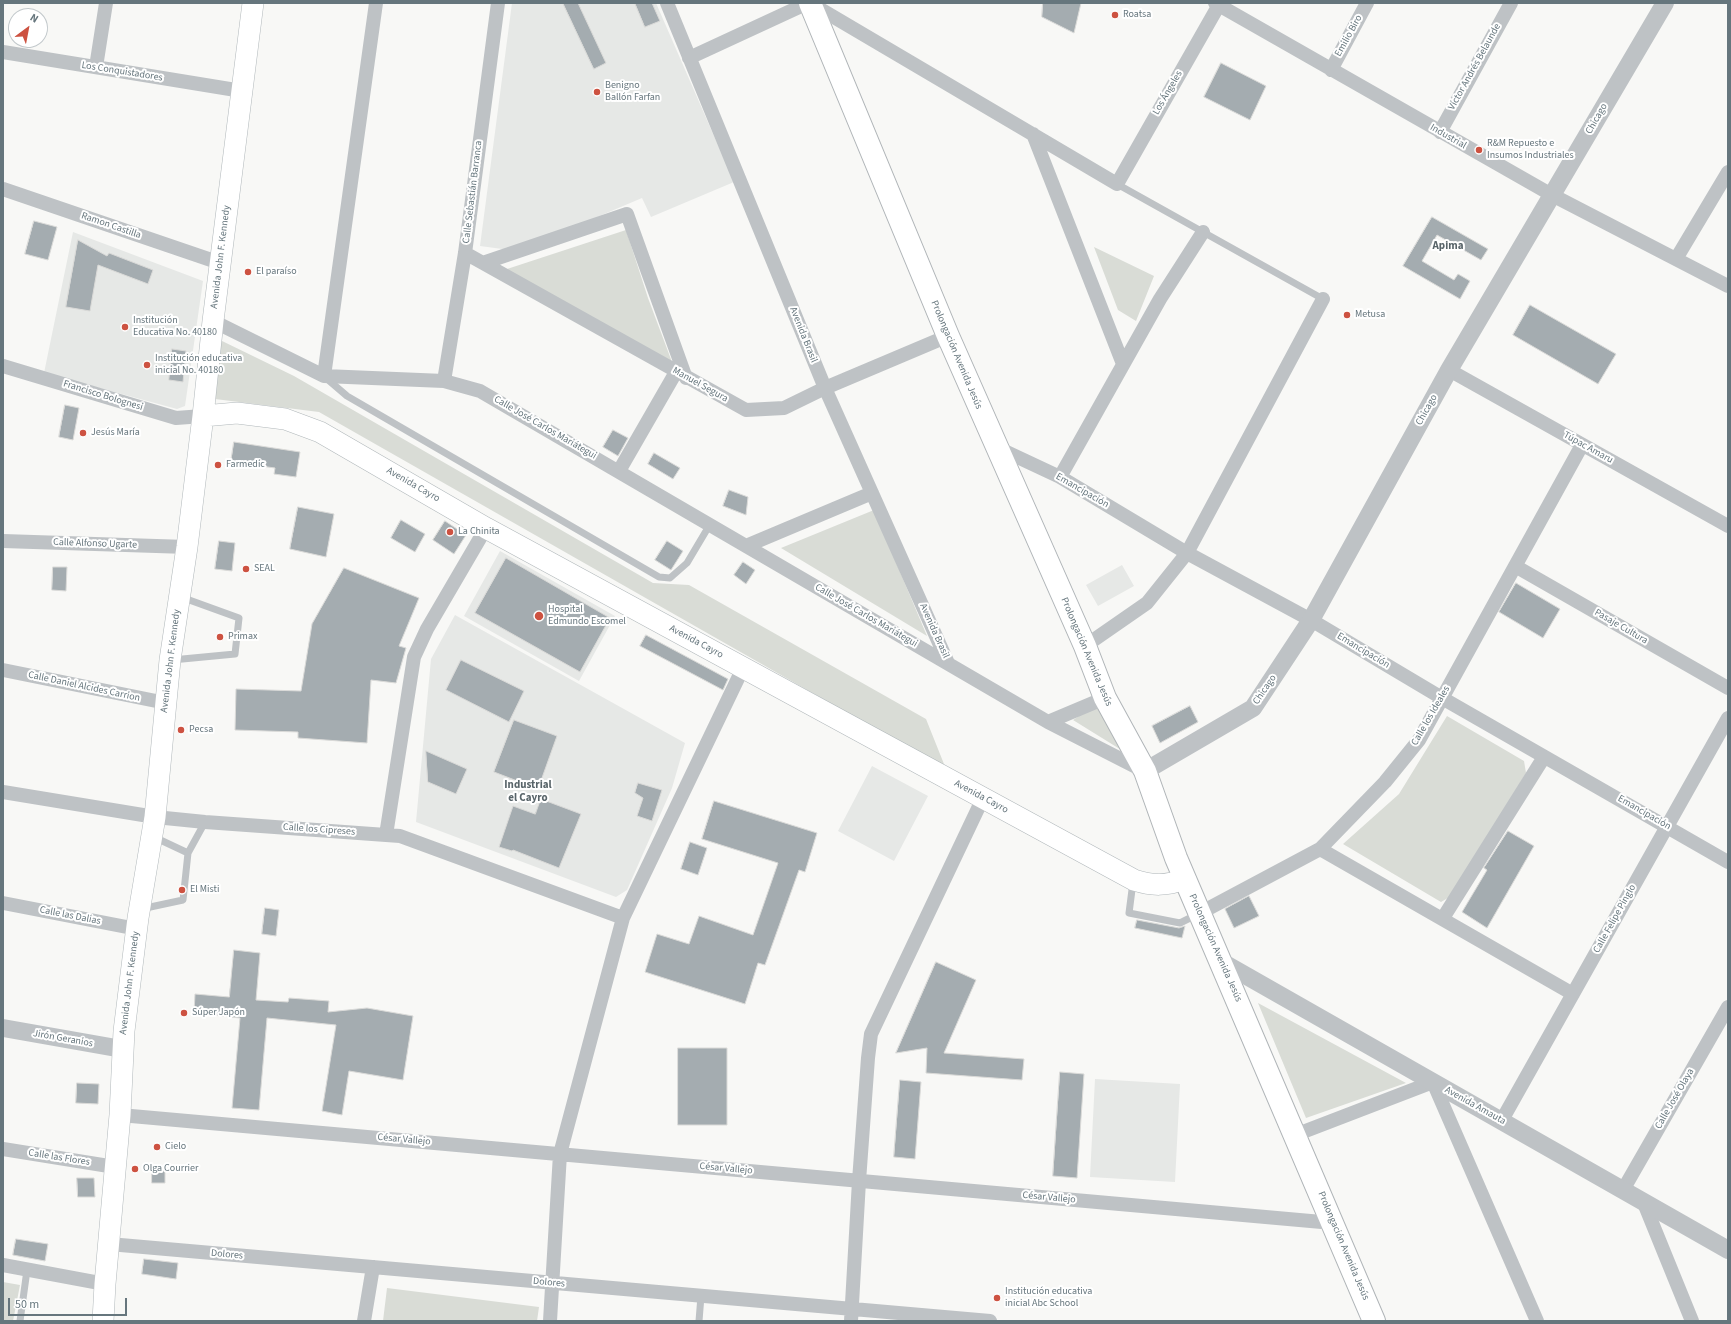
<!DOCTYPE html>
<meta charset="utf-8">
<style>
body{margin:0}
#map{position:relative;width:1731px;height:1324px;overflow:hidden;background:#f8f8f6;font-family:"Source Sans 3",sans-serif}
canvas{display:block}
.frame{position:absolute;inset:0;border:4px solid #66767d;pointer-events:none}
.north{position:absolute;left:8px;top:8px;width:40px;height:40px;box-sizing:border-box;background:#fff;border:1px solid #c2c8cb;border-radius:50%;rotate:32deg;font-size:11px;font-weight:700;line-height:16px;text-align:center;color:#66767d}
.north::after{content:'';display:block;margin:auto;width:14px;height:18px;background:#cd5241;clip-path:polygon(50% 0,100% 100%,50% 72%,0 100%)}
.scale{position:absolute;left:8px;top:1298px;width:119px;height:18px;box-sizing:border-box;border:2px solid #66767d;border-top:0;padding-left:5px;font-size:12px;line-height:14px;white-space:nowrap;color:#66767d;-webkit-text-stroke:3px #fff;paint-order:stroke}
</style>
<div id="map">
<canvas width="1731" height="1324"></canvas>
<div class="frame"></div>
<div class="north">N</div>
<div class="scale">50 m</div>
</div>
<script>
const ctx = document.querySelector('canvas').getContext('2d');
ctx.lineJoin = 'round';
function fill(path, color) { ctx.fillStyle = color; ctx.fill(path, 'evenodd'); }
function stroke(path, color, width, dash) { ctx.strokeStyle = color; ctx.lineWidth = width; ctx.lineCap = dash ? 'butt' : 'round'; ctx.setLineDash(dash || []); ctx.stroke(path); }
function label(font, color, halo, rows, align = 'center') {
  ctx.font = font + ' "Source Sans 3",sans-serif'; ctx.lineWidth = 4; ctx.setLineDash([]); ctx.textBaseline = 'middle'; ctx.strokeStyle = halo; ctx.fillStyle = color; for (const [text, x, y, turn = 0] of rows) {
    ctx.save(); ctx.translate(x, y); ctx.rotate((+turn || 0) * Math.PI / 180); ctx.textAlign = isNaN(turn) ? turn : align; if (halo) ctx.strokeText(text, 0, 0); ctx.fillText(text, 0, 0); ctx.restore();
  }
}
fill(new Path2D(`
 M512,3H656L734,182L651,217L642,198L517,251L480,246Z
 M73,232L203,281L185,406L177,409L44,373Z
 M500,551L615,616L579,681L464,616Z
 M1122,565L1134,586L1098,606L1086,585Z
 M455,615L685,743L672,788L627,890L616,897L416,822L431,659Z
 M872,766L928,796L894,861L838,831Z
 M1095,1079L1180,1084L1175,1182L1090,1177Z`), '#e6e8e6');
fill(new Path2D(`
 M626,230L648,298L672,362L504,270Z
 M1094,247L1154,276L1136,321L1118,310Z
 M220,340L294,376L653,583L689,585L926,719L946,769L319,412L215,399Z
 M874,510L927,636L781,548Z
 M1100,702L1123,751L1073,720Z
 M1447,716L1524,761L1526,773L1453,895L1441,902L1343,844L1399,794Z
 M1258,1003L1406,1083L1306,1118Z
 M3,1282L20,1285L13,1321H3Z
 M387,1288L539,1307L537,1321H383Z`), '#d9dcd6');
const building = new Path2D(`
 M563,3H578L606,63L594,69Z
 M635,3H652L660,21L645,27Z
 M1043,3H1081L1074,33L1042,17Z
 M1221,63L1266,86L1250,120L1204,97Z
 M1432,217L1488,249L1481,260L1437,235L1422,261L1454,280L1458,274L1470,281L1460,299L1403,266Z
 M34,221L57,227L48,260L25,254Z
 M78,240L107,256L109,253L153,270L148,284L98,265L90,311L66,307Z
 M1530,305L1616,354L1598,384L1513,335Z
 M172,349L186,351L183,382L169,380Z
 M65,405L79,408L73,440L59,437Z
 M613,430L628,438L618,456L603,447Z
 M234,442L300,452L296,477L274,474L275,468L231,462Z
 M654,453L680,468L673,479L648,464Z
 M729,490L748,497L746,515L723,506Z
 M298,507L334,514L326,557L290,549Z
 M401,520L425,534L415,552L391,538Z
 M445,521L466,535L454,554L433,540Z
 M219,541L235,543L232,571L215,569Z
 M667,541L683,551L671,570L655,560Z
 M506,558L610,618L580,672L475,613Z
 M743,562L755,570L746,584L734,575Z
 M53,567H67L66,591L52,590Z
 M344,568L419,598L399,646L406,648L396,683L371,680L367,743L298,738V732L235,730L236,689L301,691L312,624Z
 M1516,583L1560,609L1543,638L1499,612Z
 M646,635L728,679L723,690L640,646Z
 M461,660L524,691L509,722L446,690Z
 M1190,706L1198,722L1160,743L1152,726Z
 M514,720L557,736L538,789L494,772Z
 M426,751L467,769L456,794L428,782Z
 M638,783L662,790L652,821L637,816L643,798L635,793Z
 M541,799L581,814L559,868L513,850L512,851L499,847L513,806L535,814Z
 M714,801L817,833L805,872L799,870L765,965L758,963L745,1004L645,972L657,934L689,944L699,916L753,935L778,863L702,839Z
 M1508,831L1534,846L1487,928L1462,912L1487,870L1484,868Z
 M690,842L707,848L698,875L681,869Z
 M1249,896L1259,916L1234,928L1225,909Z
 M265,908L279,910L276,936L262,934Z
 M1137,920L1179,928L1185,926L1182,938L1135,928Z
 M234,950L260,953L256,1000L288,1002L289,998L329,1001L328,1012L367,1008L413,1016L403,1080L349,1071L342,1115L322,1111L336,1025L267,1018L259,1110L232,1108L240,1018L194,1013L195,994L229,997Z
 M936,962L976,980L944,1053L1024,1059L1022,1080L926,1073L927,1048L896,1053Z
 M678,1048H727V1125H678Z
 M1060,1072L1084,1074L1077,1178L1053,1176Z
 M900,1080L921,1082L915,1159L894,1157Z
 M77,1083L99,1084L98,1104L76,1103Z
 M152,1166L165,1167V1183H152Z
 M77,1178H94L95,1197H78Z
 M16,1239L48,1244L45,1261L13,1255Z
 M144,1259L178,1263L176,1279L142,1274Z`);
fill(building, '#a4acb0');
stroke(building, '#dadad8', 1);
const secondary = new Path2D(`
 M203,416L237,413L285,419L320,432L486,528L1134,880C1153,886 1166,886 1185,879
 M103,1321L105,1284L120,1115L124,1031L138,918L155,817L170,660L187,547L203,416L213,321L253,3`);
const primary = new Path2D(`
 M810,3L948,336L1085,646L1105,698L1145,771L1176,858L1374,1321`);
stroke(secondary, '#b0b7ba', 22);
stroke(primary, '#b0b5b8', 24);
stroke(new Path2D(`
 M1117,184L1323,299
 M326,378L347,396L659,577L670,578L687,563L709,526
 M172,660L235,654L239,618L181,597
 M188,853L205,822
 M1133,882L1129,913L1180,923L1198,914
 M141,909L183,900L188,853L154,837
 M20,1321L27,1270
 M699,1321L701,1296`), '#bec2c5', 7);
stroke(new Path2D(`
 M667,3L825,388L948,663
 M810,3L1117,184L1220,3
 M1215,3L1552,195L1728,286
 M3,52L242,91
 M689,58L808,3
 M96,67L106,3
 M1331,70L1367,3
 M1440,132L1511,3
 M1033,134L1123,364
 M3,189L220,263
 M465,253L746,410L784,408L825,388L948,336
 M1676,259L1728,172
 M483,263L627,214L686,378
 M213,321L324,376L444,381L480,391L1048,722L1144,771
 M3,366L176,418L203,416
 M1449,370L1728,526
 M324,376L376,3
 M444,381L465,253L498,3
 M996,447L1060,477L1187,553L1311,620L1442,698L1728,862
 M619,471L676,372
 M1060,477L1160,299L1203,232
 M3,541L187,547
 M746,546L872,493
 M1515,566L1728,688
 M1085,646L1147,603L1187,553L1323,299
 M3,670L166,703
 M1048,722L1105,698
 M3,792L155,817L205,822L400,836L623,918
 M386,835L414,657L427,629L486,528
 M1320,849L1573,994
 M3,903L137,929
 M1200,913L1320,849L1385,782L1419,740L1582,445
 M1443,918L1544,757
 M120,1115L1333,1223
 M1502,1120L1728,718
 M1295,1135L1433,1082L1537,1321
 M3,1149L115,1167
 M1623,1190L1728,1007
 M1644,1203L1692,1321
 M109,1244L990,1321
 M3,1265L105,1284
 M364,1321L373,1267
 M550,1321L560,1154L623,918L743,668
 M851,1321L859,1181L868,1058L871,1034L983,798`), '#bec2c5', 14);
stroke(new Path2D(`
 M1145,771L1253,708L1311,620L1449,370L1665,3
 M1222,962L1728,1250
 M3,1028L122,1049`), '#bec2c5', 18);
stroke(secondary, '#fff', 21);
stroke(primary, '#fff', 22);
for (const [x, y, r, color] of [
 [1115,15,4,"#cd5241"],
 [597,92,4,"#cd5241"],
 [1479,150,4,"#cd5241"],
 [248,272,4,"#cd5241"],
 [1347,315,4,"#cd5241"],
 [125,327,4,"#cd5241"],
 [147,365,4,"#cd5241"],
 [83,433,4,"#cd5241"],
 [218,465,4,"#cd5241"],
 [450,532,4,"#cd5241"],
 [246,569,4,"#cd5241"],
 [539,616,5,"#cd5241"],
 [220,637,4,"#cd5241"],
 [181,730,4,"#cd5241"],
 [182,890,4,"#cd5241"],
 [184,1013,4,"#cd5241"],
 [157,1147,4,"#cd5241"],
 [135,1169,4,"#cd5241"],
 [997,1298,4,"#cd5241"]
]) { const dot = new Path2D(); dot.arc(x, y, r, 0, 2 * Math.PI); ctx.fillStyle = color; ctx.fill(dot); stroke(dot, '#fff', 1.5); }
label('10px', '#66767d', '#fff', [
 ["Roatsa",1123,15],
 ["Benigno",605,86],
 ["Ballón Farfan",605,98],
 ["R&M Repuesto e",1487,144],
 ["Insumos Industriales",1487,156],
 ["El paraíso",256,272],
 ["Metusa",1355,315],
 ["Institución",133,321],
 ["Educativa No. 40180",133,333],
 ["Institución educativa",155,359],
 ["inicial No. 40180",155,371],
 ["Jesús María",91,433],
 ["Farmedic",226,465],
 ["La Chinita",458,532],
 ["SEAL",254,569],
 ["Hospital",548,610],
 ["Edmundo Escomel",548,622],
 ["Primax",228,637],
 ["Pecsa",189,730],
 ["El Misti",190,890],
 ["Súper Japón",192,1013],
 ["Cielo",165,1147],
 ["Olga Courrier",143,1169],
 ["Institución educativa",1005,1292],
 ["inicial Abc School",1005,1304]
], 'left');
label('10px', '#66767d', '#fff', [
 ["Emilio Biro",1349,36,-61],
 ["Víctor Andrés Belaunde",1475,67,-61],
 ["Los Conquistadores",122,72,9],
 ["Los Ángeles",1168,93,-60],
 ["Chicago",1597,119,-60],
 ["Industrial",1448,137,30],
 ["Calle Sebastián Barranca",473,192,-83],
 ["Ramon Castilla",111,226,19],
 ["Avenida John F. Kennedy",221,257,-83],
 ["Avenida Brasil",803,335,68],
 ["Prolongación Avenida Jesús",956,355,67],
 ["Manuel Segura",700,385,29],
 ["Francisco Bolognesi",103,396,17],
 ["Chicago",1427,410,-61],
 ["Calle José Carlos Mariátegui",545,428,30],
 ["Túpac Amaru",1588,448,29],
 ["Avenida Cayro",413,485,30],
 ["Emancipación",1082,491,30],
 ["Calle Alfonso Ugarte",95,544,2],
 ["Calle José Carlos Mariátegui",866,616,30],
 ["Pasaje Cultura",1621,627,30],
 ["Avenida Brasil",934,631,66],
 ["Avenida Cayro",696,642,28],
 ["Emancipación",1363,651,31],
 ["Prolongación Avenida Jesús",1086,652,67],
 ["Avenida John F. Kennedy",171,661,-83],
 ["Calle Daniel Alcides Carrion",84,687,12],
 ["Chicago",1265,690,-56],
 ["Calle los Ideales",1431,716,-60],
 ["Avenida Cayro",981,797,28],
 ["Emancipación",1644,813,30],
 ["Calle los Cipreses",319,830,4],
 ["Calle las Dalias",70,916,11],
 ["Calle Felipe Pinglo",1615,919,-61],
 ["Prolongación Avenida Jesús",1215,948,66],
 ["Avenida John F. Kennedy",130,983,-83],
 ["Jirón Geranios",63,1039,10],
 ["Calle José Olaya",1675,1099,-60],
 ["Avenida Amauta",1475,1106,29],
 ["César Vallejo",404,1140,5],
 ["Calle las Flores",59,1158,9],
 ["César Vallejo",726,1169,5],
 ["César Vallejo",1049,1198,5],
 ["Prolongación Avenida Jesús",1343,1246,67],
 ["Dolores",227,1255,5],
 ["Dolores",549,1283,5]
]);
label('bold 11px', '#586469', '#fff', [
 ["Apima",1448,247],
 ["Industrial",528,786],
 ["el Cayro",528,799]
]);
</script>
